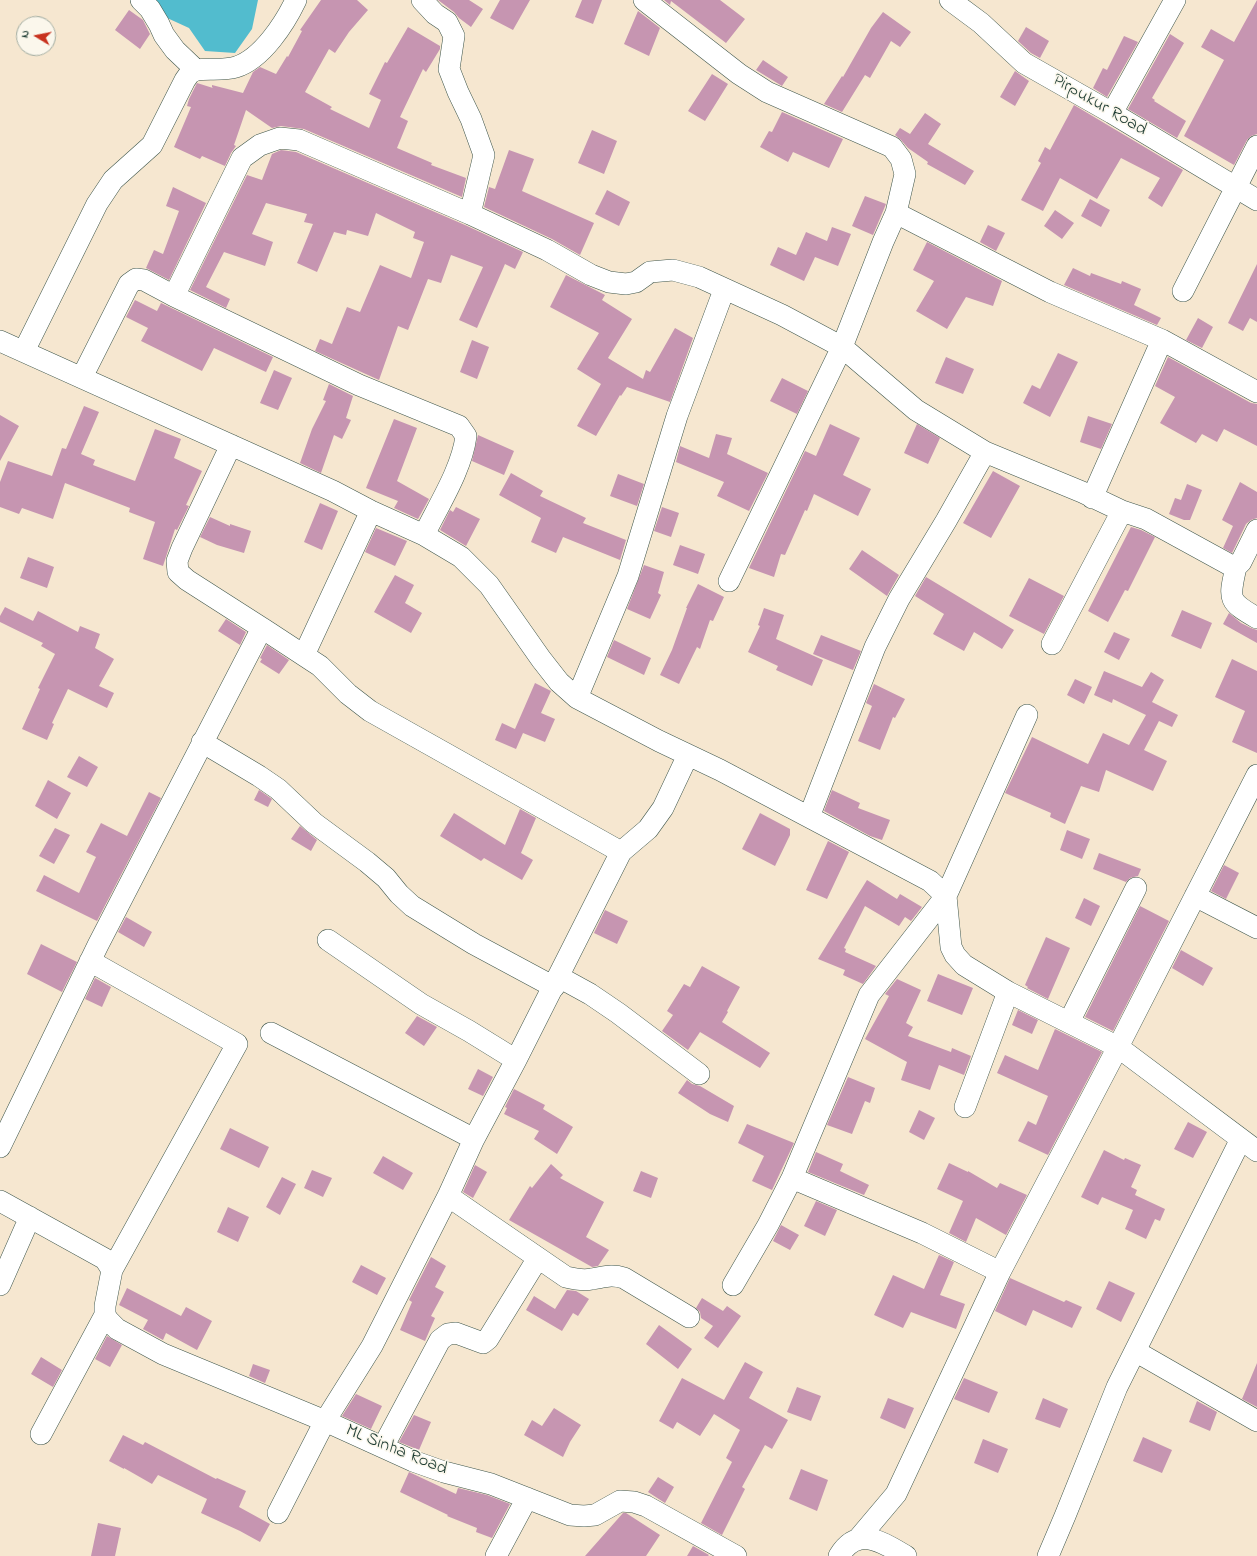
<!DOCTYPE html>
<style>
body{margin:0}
#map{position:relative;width:1257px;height:1556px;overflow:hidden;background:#f6e7d0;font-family:"Indie Flower",sans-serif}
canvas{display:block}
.north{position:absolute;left:16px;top:16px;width:40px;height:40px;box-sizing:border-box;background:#fbf7ec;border:1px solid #a3ada2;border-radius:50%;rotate:280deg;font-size:11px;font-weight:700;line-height:16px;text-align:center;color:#1f3d34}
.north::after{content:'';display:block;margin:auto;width:14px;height:18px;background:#c8321e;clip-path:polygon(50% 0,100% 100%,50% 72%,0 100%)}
</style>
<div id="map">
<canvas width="1257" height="1556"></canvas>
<div class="north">N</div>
</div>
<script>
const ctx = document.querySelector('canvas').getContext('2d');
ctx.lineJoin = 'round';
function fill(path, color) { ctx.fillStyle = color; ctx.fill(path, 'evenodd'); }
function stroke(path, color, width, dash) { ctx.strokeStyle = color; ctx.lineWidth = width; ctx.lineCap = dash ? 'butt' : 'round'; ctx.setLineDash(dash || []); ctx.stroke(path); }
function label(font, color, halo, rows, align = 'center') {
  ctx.font = font + ' "Indie Flower",sans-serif'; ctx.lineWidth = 3; ctx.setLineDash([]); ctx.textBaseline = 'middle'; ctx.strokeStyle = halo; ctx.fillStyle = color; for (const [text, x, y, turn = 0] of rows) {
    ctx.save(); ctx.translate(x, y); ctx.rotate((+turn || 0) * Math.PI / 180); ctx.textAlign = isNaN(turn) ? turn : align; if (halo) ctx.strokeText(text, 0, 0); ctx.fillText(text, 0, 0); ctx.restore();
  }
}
fill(new Path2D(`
 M151,0H258L252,29L235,53L205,51L189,28L165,17Z`), '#52bcce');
fill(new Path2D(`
 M321,0H357L368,10L349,32L335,53L329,49L305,92L332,107L330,109L369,128L381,100L369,94L385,62L387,63L408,27L440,46V49L426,72L423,69L400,117L408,121L397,148L432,163L431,165L466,178L462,197L304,129L281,126L272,128L246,110L234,145L236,146L231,153L225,166L202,156L200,159L174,147L191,107L187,106L189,99L197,83L213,88L212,87V85L243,93L253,72L260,67L276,74L287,56L288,57L302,31L300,30Z
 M438,0H469L483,9L471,27L459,18L454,12Z
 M500,0H530L513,30L490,18Z
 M582,0H602L593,24L575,17Z
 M664,0H720L745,19L726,43L671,1L670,5Z
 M1257,0V134L1251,136L1247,140L1234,165L1184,136L1224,60L1201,47L1211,29L1234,42Z
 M129,10L143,20L150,34L140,49L115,30Z
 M638,11L660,28L649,56L624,44Z
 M883,12L911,32L900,47L891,41L870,78L865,75L842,112L824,104L842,76L843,77L871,28Z
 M1026,27L1049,41L1040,58L1031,53L1018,41Z
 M1170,34L1184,43L1152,98L1155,100L1154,101L1186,121L1177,138L1128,109Z
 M1124,36L1138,42L1107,97L1093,88L1103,68L1107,70Z
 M763,60L788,77L782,86L756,70Z
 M1015,71L1029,81L1015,106L1000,97Z
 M712,74L728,84L705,121L688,111Z
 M1074,105L1183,170L1162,207L1148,198L1160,178L1121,158L1097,199L1060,178L1043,211L1021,200L1041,163L1038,161L1045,147L1050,150Z
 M782,112L843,139L829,168L793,152L788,162L760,147L769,131L772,132Z
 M925,113L941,124L928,144L974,171L965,185L927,164L928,162L908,148L901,140L895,135L900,128L910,134Z
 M592,130L617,141L604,174L578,163Z
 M281,150L296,152L465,225L523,252L515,269L505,264L477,328L459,320L483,267L451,255L441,283L428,279L408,330L398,326L379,380L315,351L320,339L332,344L347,307L360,312L380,265L411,278L424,242L413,238L415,232L376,213L368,236L347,230L346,235L334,232L317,272L297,263L313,224L304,222L307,214L266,203L252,234L273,242L265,266L224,252L206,287L230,299L226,308L190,290L247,175L262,180L272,154Z
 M509,150L534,159L522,191L594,223L580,255L552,239L484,207L489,187L495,189Z
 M173,187L206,203L169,280L146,268L154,250L163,254L179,211L166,206Z
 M607,190L630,202L619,226L595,214Z
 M865,196L886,204L873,235L852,226Z
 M1090,199L1110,210L1101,227L1081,216Z
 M1055,210L1074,223L1062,239L1044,226Z
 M988,225L1005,233L996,251L980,242Z
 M832,227L851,234L838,266L815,257L804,281L770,265L778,247L796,255L806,232L827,241Z
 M927,242L1002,281L993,306L966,297L947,329L916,311L934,281L913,270Z
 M1257,264V322L1250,318L1243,331L1228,323Z
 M1073,268L1090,276L1091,273L1121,284L1122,281L1141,289L1134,305L1161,318L1157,325L1064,285Z
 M566,275L605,295L602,300L632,319L608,358L643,379L646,370L650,372L675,328L693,338L670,402L627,387L621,396L620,395L596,436L577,426L601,384L577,369L599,333L550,307Z
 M135,300L157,311L161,303L273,357L266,372L214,348L202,371L141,341L148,328L126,317Z
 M1198,318L1213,327L1202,348L1186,340Z
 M472,340L489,347L477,379L460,372Z
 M1058,353L1078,362L1050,417L1023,403L1032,385L1040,389Z
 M946,357L974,369L963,394L935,383Z
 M1168,357L1251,403L1257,404V446L1224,429L1217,442L1202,434L1196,443L1160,423L1175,397L1155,386Z
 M274,370L292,378L278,410L260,403Z
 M782,378L808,391L797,414L770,401Z
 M329,384L353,396L346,418L351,420L342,439L334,435L321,473L300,463L312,429L326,401L323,400Z
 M84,406L99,412L81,454L95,460L93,465L135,481L155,429L181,439L174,458L202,471L186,505L189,506L177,530L175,529L163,566L143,559L155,522L129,512L130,508L65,483L53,519L22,508L19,514L0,507V482L8,461L52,476L62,448L66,449Z
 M0,415L19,426L0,461Z
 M1088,416L1112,424L1101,449L1080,442Z
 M394,419L417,428L397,481L429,499L418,519L394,508L398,501L366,488Z
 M830,424L860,438L843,475L871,489L858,516L814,494L807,511L805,510L785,555L781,554L774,577L749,568L805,451L816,456Z
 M917,424L940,438L928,464L904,453Z
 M716,434L732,438L727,454L768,473L749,511L717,496L724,482L676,462L680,446L709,458Z
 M478,435L514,451L504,475L472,461Z
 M993,471L1020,486L991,538L963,523Z
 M511,473L543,491L540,496L586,518L583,523L626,540L620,560L563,537L556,553L531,542L541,518L499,495Z
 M618,474L644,484L637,506L610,496Z
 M1240,482L1257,492V518L1251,520L1246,524L1232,553L1223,548L1233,526L1222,520Z
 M1187,484L1202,490L1190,520H1184L1169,514L1175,498L1181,500Z
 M320,503L338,511L322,550L304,542Z
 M456,507L480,519L466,546L440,530L450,510L453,512Z
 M662,507L679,513L671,537L654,531Z
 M210,517L230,526V524L251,531L244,553L217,545L200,537Z
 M1131,527L1141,530L1155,537L1128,591L1125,590L1108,622L1088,611Z
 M376,528L407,541L395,566L365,552Z
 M680,545L705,554L698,574L673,565Z
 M862,550L899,575L887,596L849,569Z
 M28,557L54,567L47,588L20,578Z
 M644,565L664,572L658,593L661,595L650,619L627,609Z
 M395,575L414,585L405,603L422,613L411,633L374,612Z
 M926,577L1014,630L1002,649L974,632L964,651L933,634L944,614L915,596Z
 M1029,578L1064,596L1044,634L1009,616Z
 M698,584L724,597L713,621L710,620L700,649L697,647L679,684L660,675L672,650L687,608H686Z
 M5,607L33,621L38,611L78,632L80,626L100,634L95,648L114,659L99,686L114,693L107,708L68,689L52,723L54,724L47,740L22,729L40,689L38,688L55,654L41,646L43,643L0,622V616Z
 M764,608L784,615L776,639L823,660L812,686L776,670L778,666L748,652L760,626L758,625Z
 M1182,610L1212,623L1201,649L1171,636Z
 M1229,613L1241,623L1251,628L1257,630V643L1223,624Z
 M226,619L246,632L240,645L218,631Z
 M1114,632L1130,639L1119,660L1104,652Z
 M821,635L861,651L853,670L813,654Z
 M614,640L651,658L644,675L607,657Z
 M267,645L289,660L279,674L260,662L262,659L260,658Z
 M1232,659L1257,671V753L1232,742L1245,711L1215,697Z
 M1104,671L1142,687L1151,672L1164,680L1152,702L1178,715L1172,727L1159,721L1144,750L1167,761L1153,791L1106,770L1099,792L1081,786L1065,824L1050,817L1051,813L1005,793L1032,737L1088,764L1103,733L1129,745L1146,715L1113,699L1112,703L1094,695Z
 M1075,679L1092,687L1084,704L1067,695Z
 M535,683L551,691L541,713L555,719L545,742L523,733L516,749L495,740L502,723L515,729Z
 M874,684L905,699L895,718L893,717L880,750L858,741L872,706L866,703Z
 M79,756L98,767L87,787L67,777Z
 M48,780L71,793L57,819L35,806Z
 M259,790L272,799L268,807L254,800Z
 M832,790L860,803L858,808L890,820L882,840L870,836L824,811Z
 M149,792L161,798L97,921L36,891L44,875L79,893L96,857L86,852L101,823L127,836Z
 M520,809L536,818L521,853L533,860L522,880L484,858L481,861L440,836L454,813L505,845Z
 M760,813L790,829V835L775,866L742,849Z
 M300,826L317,840L311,851L291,839Z
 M55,828L70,835L54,864L39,856Z
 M1067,830L1090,839L1082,859L1060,850Z
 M828,841L849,852L827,899L806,890Z
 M1099,853L1141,869L1138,876L1130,878L1126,882L1093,869Z
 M1224,865L1239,873L1226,899L1211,891Z
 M867,880L897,899L900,894L922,907L911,921L905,917L899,926L865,906L844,948L846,949L845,952L876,966L863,984L843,975L845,970L818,959Z
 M1084,898L1100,906L1091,926L1075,918Z
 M1140,906L1169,921L1113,1031L1085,1017Z
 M605,910L628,921L617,944L594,933Z
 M126,917L152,932L144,947L118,932Z
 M1046,937L1070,948L1048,999L1027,988L1028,987L1025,985Z
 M41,944L77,962L62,992L27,974Z
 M1181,950L1213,968L1203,986L1172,968Z
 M702,966L740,987L727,1011L728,1012L722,1022L770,1053L760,1068L700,1032L688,1050L662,1031L673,1015L667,1011L684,984L690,987Z
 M938,974L973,988L962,1015L927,1001Z
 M95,978L111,987L102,1007L85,999Z
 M897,979L921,990L906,1023L913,1027L908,1036L951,1052L952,1048L971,1056L964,1075L939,1065L930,1090L901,1080L907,1062L865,1039L889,996L885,994Z
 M1018,1010L1038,1020L1032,1034L1012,1025Z
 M417,1016L437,1027L424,1046L405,1033Z
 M1055,1029L1102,1052L1048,1155L1018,1141L1028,1121L1036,1125L1048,1096L997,1073L1005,1055L1038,1070Z
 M478,1069L493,1077L483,1096L468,1089Z
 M848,1077L875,1088L870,1103L865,1101L852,1134L827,1125Z
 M687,1080L692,1084L700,1086L734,1106L728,1122L710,1114L678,1093Z
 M514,1089L545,1105L543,1109L573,1127L557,1154L534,1139L539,1131L504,1114L507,1108L505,1107Z
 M919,1110L935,1118L924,1140L909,1132Z
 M1188,1122L1207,1132L1193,1158L1174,1149Z
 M747,1124L794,1143L772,1190L752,1181L764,1156L738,1143Z
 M230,1128L269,1147L259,1168L220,1149Z
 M1104,1150L1124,1160L1125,1158L1141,1165L1131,1187L1137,1190L1135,1195L1165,1209L1160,1221L1155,1219L1146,1239L1125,1229L1133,1210L1102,1197L1098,1205L1081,1197Z
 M816,1152L843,1164L840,1171L869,1185L864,1195L808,1172Z
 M383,1156L413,1173L403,1190L373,1173Z
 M949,1163L968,1172V1171L997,1188L1000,1183L1027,1195L1006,1235L976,1218L966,1242L949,1233L963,1201L937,1189Z
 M551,1164L563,1175L560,1178L604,1202L586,1237L609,1250L598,1266L592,1267L509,1220L530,1186L532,1188Z
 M475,1165L487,1172L473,1198L463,1192Z
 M312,1170L332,1178L323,1197L304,1188Z
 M641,1171L658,1178L651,1198L633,1191Z
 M282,1177L296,1184L280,1215L266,1207Z
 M816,1201L837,1210L825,1236L804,1226Z
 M228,1207L249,1217L238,1242L217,1232Z
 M781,1225L799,1235L790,1250L773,1241Z
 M939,1255L954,1262L940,1295L965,1304L956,1329L911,1312L903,1328L874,1315L893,1275L924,1289Z
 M431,1257L446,1266L435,1287L444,1292L431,1316L435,1318L425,1341L400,1330L412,1302L409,1300Z
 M361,1265L386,1278L377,1295L352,1282Z
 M1010,1278L1064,1302L1066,1300L1082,1307L1072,1328L1033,1310L1026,1326L995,1311Z
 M1109,1281L1135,1293L1121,1322L1096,1309Z
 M127,1288L181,1316L186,1307L212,1321L197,1350L166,1333L163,1340L143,1329L148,1320L119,1305Z
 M567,1290L576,1291L589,1299L578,1316L573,1313L562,1331L526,1310L534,1296L555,1309Z
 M702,1298L723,1311L727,1306L741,1316L718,1348L704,1338L713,1326L701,1318L700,1312L696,1308Z
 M659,1325L692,1349L678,1369L646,1344Z
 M107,1336L122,1345L110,1367L95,1359Z
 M41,1357L62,1370L53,1387L31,1374Z
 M745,1362L763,1372L749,1398L788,1420L772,1449L765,1445L742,1487L745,1489L722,1535L701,1523L732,1462L726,1458L740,1430L714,1414L700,1436L677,1422L673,1429L659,1421L682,1378L724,1400Z
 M1257,1363V1407L1242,1399Z
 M253,1364L270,1370L265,1383L249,1376Z
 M964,1378L998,1392L989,1413L954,1399Z
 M797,1387L821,1396L811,1421L787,1412Z
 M356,1394L382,1406L371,1429L342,1416Z
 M888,1398L914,1408L905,1429L880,1418Z
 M1043,1398L1068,1409L1060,1428L1035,1419Z
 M1197,1401L1217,1412L1210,1431L1189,1422Z
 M554,1408L581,1425L570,1442L563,1457L524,1435L532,1420L542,1426Z
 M414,1415L431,1422L419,1450L399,1442Z
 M123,1435L143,1445L145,1442L216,1479L217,1478L246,1491L239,1507L270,1524L260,1542L240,1531L201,1513L207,1499L158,1475L152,1484L124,1468V1469L109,1461Z
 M1143,1437L1172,1450L1162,1473L1133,1461Z
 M983,1439L1008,1449L998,1473L974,1463Z
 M801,1469L828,1480L817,1511L789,1499Z
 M409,1472L456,1494L458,1488L487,1495L510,1504L492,1538L476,1532L477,1528L447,1516L448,1515L400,1492Z
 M658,1477L674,1487L665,1503L648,1492Z
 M623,1513H626L660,1535L646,1556H585Z
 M98,1523L121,1528L115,1556H91Z
 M693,1546L709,1555L708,1556H687Z`), '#c695b1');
const minor = new Path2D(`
 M141,0L150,9L159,24L164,35L175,50L196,70
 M950,0L981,23L1024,63L1112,113L1257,200
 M1112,113L1175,0
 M896,213L1050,292L1162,340L1257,392
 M470,214L547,250L591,275L609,282L626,284L636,282L650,272L673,270L699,277L782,315L842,347L883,242L896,213L905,174L901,159L892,147L767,92L739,74L644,0
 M1183,291L1257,146
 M174,296L359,385L459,426L466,436C462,469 438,506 424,535
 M0,341L333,491L371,511L424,535L461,557L489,585L541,659L559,682L577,698L659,741L720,770L930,881L946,896L951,947L955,955L964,965L1008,992L1118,1047L1257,1151
 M24,351L97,204L113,180L152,145L185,80L190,73L196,70C208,68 223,71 236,67C262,59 285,23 296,0
 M82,377L129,284L136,279L144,280L174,296L242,158L260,145L280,138L299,140L470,214L484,155L471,119L458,92L449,69L454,36L447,22L435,14L422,0
 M985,452L1082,492L1122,511L1146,519L1230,565L1236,567L1241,562L1257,530
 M1092,498L1162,340
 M1236,567C1229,599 1227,601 1257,618
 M729,581L842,347L916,410L985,452L946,521L899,599L875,647L809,817
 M262,628L320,666L348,694L370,711L621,852
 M1052,644L1122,511
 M304,655L371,511
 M577,698L628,576L677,416L724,290
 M202,742L259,776L278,789L314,823L367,862L386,878L399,894L412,906L474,944L554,987
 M1195,896L1257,928
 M328,940L421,1004L469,1031L516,1060
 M90,961L237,1044L112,1270L105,1306V1315L108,1320L117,1329L163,1354L325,1421L413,1461L444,1472L491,1484L570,1515L584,1516L595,1515L620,1501L634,1502L646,1506L736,1556
 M559,977L590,994L618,1013L699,1074
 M1069,1022L1136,888
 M271,1033L474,1139
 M965,1107L1008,992
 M0,1147L98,945L262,628L187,580L178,572L177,561L182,548L231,445
 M792,1178L922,1233L1000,1272
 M448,1196L566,1277C574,1279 583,1281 592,1279C605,1277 611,1274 624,1278L689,1317
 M0,1201L105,1259L112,1270
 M0,1285L30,1217
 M733,1285L768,1225L792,1178L869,995L946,896L1027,715
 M1135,1351L1257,1421
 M41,1434L105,1315
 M383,1447L440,1340L448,1334L456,1333L483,1343L488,1339L538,1258
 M278,1513L325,1421L372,1346L448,1196L474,1139L516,1060L621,852L648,829L663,808L688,755
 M858,1539L896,1494L1000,1272L1118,1047L1257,775
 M496,1556L527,1498
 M839,1556C858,1525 882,1542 906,1556
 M1048,1556L1065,1516L1117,1387L1241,1139`);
stroke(minor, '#3f564b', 22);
stroke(minor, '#fff', 21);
label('18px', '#1f3d34', '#fbf7ec', [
 ["Pirpukur Road",1099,106,30],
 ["ML Sinha Road",396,1451,22]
]);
</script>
